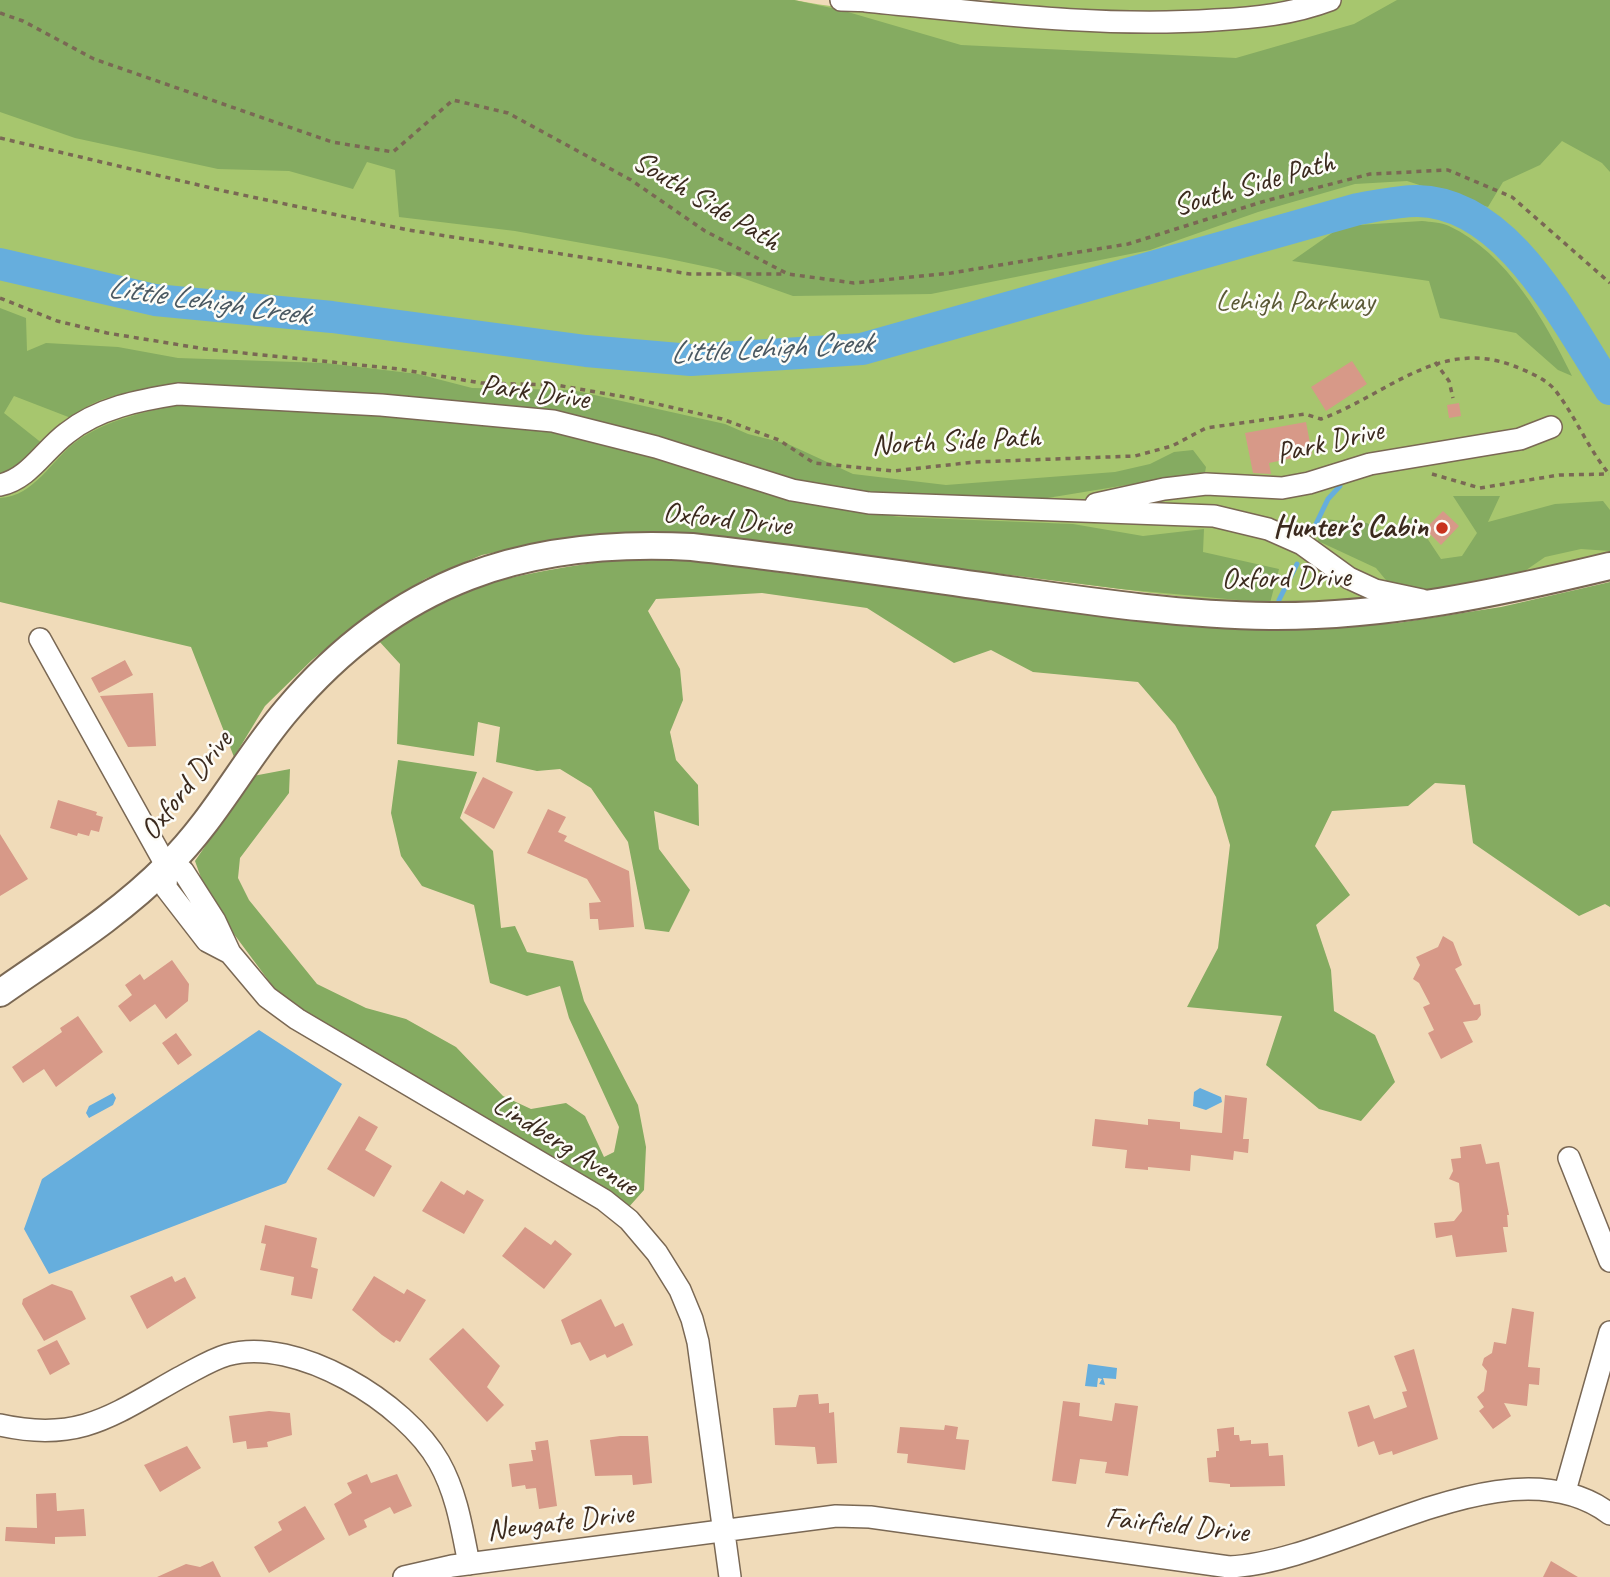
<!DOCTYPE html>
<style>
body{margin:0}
canvas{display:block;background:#f0dbb9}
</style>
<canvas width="1610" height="1577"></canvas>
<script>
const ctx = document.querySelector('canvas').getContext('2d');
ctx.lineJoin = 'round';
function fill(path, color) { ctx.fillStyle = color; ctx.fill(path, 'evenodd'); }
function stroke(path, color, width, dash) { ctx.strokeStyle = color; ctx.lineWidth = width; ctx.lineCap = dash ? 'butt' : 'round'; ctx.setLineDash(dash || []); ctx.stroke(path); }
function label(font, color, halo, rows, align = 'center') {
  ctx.font = font + ' Caveat,sans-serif'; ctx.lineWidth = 5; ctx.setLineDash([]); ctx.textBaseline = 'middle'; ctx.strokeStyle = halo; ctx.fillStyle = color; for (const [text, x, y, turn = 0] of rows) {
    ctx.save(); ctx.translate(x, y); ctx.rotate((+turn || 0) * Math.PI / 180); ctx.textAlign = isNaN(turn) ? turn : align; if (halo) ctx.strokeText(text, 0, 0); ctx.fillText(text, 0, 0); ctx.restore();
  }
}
fill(new Path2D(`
 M0,0H794C854,12 933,17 993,0H1610V553C1506,579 1396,607 1287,604C1214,603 1139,591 1066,582C921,564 776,541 629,536L0,591Z`), '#a7c66e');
fill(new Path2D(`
 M0,0H794L841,10L961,45L1236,58L1354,24L1397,0H1610V172L1602,163L1562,141L1540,165L1503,182L1488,207L1407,181L1355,184L1258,212L1150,250L931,294L793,296L717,269L665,258L515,231L399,217L395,170L367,162L353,189L289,171L218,169L75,138L0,112Z
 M1422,221C1430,222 1441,222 1449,226C1507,253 1545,321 1572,376L1558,370L1516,333L1440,318L1429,281L1292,261L1342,226Z
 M0,308L26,318L27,351L46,343L118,347L178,358L325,363L418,374L472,388L572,390L725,424L748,434L788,444L853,474L946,485L1115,472L1150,464L1174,452L1193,450L1206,467L1204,478L1157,480L1029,501L871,500L579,424L145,391C115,395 94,398 71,418L14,396L4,413L43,444L24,462L0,474Z
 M179,404L463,419L548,429L615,443L777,497L899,517L1073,524L1143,536L1204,529L1203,552L1279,569L1270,603L1121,589L733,540L540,543L482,555L425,579L366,616L312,660L265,706L234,757L191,647L0,602V498C35,496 51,460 77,441C108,419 143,413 179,404Z
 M1453,496H1500L1488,522L1555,504L1603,501L1610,510V551L1581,549L1545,557L1519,575L1414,594L1390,585L1376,568L1318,541L1323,519L1367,523L1383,533L1413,517L1441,559L1462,556L1477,533Z
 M648,555L1190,627L1314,628L1398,623L1501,607L1610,582V907L1605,904L1579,916L1473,843L1465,785L1435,783L1408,806L1332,811L1315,846L1350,895L1316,925L1331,970L1334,1011L1375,1035L1395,1082L1361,1121L1319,1109L1266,1065L1282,1016L1187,1007L1218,948L1230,845L1216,797L1175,725L1138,682L1033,672L991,650L954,663L867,608L762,593L656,599L648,611L680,669L683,700L670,732L676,760L698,785L699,826L654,811L659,849L690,890L669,932L645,929L628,842L591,788L560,769L537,771L496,762L500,727L478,722L474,756L397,744L400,664L378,640C406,622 436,600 467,590C525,571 588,564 648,555Z
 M398,760L477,772L460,818L493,851L501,928L515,926L527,952L573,961L584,1001L638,1105L646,1147L644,1190L628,1208L539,1149L280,996L225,922L205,889L195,861L253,776L290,769L289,793L240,858L238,878L249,900L317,984L366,1008L406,1019L456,1047L503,1096L531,1109L566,1103L585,1116L604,1157L614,1152L619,1127L569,1018L560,986L527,996L490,983L474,905L422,886L401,856L391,813Z`), '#85ab61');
fill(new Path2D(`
 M259,1030L342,1084L286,1183L49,1274L24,1229L42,1179Z
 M1200,1088L1221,1097L1222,1102L1206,1110L1193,1106L1194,1092Z
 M113,1093L116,1098L113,1105L89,1118L86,1113L89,1106Z
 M1088,1364L1117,1368L1116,1379L1103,1378L1105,1385L1099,1384L1102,1379L1098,1378L1097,1387L1085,1386Z`), '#66aedd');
stroke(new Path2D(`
 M1314,528L1328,499L1340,486
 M1279,600L1297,564`), '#66aedd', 5);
stroke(new Path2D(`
 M0,264L155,300L332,317L586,351L691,360L862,349L1358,209C1377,206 1397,201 1417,201C1509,202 1566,323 1610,389`), '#66aedd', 32);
fill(new Path2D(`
 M1352,361L1367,384L1326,411L1311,387Z
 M1459,403L1461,416L1449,418L1447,405Z
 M1306,422L1312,454L1269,463L1271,474L1253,473L1245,433Z
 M1443,511L1459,526L1441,545L1425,529Z
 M125,660L133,675L99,693L91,678Z
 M153,693L156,746L128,747L100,696Z
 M483,777L513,792L494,829L464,813Z
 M58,800L97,812L96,815L103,817L99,832L91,830L89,836L78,833L77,836L50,828Z
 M548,809L566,817L558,832L567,836L564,841L629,871L634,927L599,930L598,919H590L589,903L601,902L587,879L527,853Z
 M0,834L28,879L0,896Z
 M1443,936L1453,942L1462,965L1455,969L1474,1005L1480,1004L1481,1015L1477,1020L1463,1022L1473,1042L1441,1059L1428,1033L1434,1030L1423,1007L1430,1004L1419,983L1413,979L1420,965L1416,957L1438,947Z
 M172,960L189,984L188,1001L166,1019L155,1004L130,1022L118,1006L132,995L125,985L140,974L144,980Z
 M78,1016L103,1052L56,1087L44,1069L23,1083L12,1067L62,1032L60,1028Z
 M176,1033L192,1055L178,1065L162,1043Z
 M1225,1095L1247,1098L1243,1139H1249L1248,1153L1234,1151L1233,1160L1191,1155L1190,1171L1148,1167V1170L1125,1168L1127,1150L1092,1146L1095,1119L1148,1125V1119L1180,1122V1129L1222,1133Z
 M359,1116L378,1127L365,1150L392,1166L374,1197L327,1169Z
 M1481,1144L1486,1164L1499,1162L1509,1215H1507L1508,1227H1503L1507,1252L1456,1257L1452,1235L1436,1238L1434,1223L1454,1221L1462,1211L1459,1183L1449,1179L1453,1171L1451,1159L1461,1158L1460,1147Z
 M441,1181L464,1195L467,1190L484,1200L464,1234L422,1211Z
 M265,1225L317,1238L311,1267L318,1269L312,1299L291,1295L294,1277L260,1270L266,1244L261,1243Z
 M525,1227L551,1245L555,1240L572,1254L544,1289L502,1256Z
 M172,1276L175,1282L185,1277L196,1298L147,1329L130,1296Z
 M374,1276L404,1294L407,1289L426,1300L400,1342L396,1340L394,1343L382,1335L352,1310Z
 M52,1284L72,1291L86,1319L44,1341L22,1304L23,1299Z
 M601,1299L615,1327L623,1323L633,1345L607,1358L605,1354L590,1361L580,1342L571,1345L561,1320Z
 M1512,1308L1534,1312L1528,1367L1540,1368L1539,1385L1529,1384L1527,1406L1504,1403L1511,1416L1493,1429L1479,1411L1484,1407L1477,1397L1484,1391L1487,1371L1482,1365L1484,1358L1492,1353L1494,1342L1506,1344Z
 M463,1328L500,1366L487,1387L504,1405L487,1422L429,1359Z
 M57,1340L70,1364L50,1375L37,1350Z
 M1414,1349L1438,1439L1393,1455L1392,1451L1379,1455L1374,1441L1358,1447L1348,1412L1369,1405L1374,1419L1407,1407L1402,1392L1407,1391L1394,1356Z
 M818,1394L819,1404L829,1403V1413L834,1412L837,1463L817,1464L815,1447L775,1445L773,1408L796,1407L799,1395Z
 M1063,1401L1080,1403L1079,1416L1112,1421L1115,1403L1138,1406L1128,1476L1105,1473L1107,1462L1080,1459L1076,1484L1052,1481Z
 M269,1411L290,1413L292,1435L267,1442L268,1447L247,1449L246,1441L233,1443L229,1416Z
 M945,1425L958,1427L956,1439L969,1440L965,1470L907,1463L908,1454L897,1453L900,1427L944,1430Z
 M1234,1427V1435H1239L1240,1441L1251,1440V1444L1268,1443L1269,1456L1283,1455L1285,1486L1230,1487V1484L1209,1482L1207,1458L1216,1457V1451H1219L1217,1429Z
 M620,1436H648L652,1483L633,1485L632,1475L595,1476L590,1440Z
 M548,1440L557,1506L539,1509L536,1488L526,1489L525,1485L512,1487L509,1464L533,1461L531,1450H536L535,1442Z
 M187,1446L201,1468L160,1492L144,1465Z
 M367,1474L371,1483L397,1474L412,1506L394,1514L390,1507L364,1520L367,1527L349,1536L334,1504L352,1493L347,1483Z
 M56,1493L57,1511L84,1509L86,1536L55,1537V1544L5,1541L6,1527L37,1528L36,1494Z
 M305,1506L325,1539L269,1573L254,1547L282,1530L278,1522Z
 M213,1561L221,1577H157L186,1564L200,1567Z
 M1551,1561L1578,1577H1543Z`), '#d79988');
const minor = new Path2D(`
 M841,0L877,1
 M865,1C981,12 1099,28 1215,20C1255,18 1293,14 1330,0
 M0,485C29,479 44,450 67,433C98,408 140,400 178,394L381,405L553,421L656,447L792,490L869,503L1214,516L1268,529L1302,544L1349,578L1375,590L1422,600
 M1096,504L1164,489L1206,484L1282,488L1309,483L1370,464L1520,439L1551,427
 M40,639L167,867L166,888L207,941L230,953L215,921L183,871L167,867
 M230,953L267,997L297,1019L604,1200L629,1220L657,1253L680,1290L692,1319L698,1342L730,1577
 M1569,1158L1610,1261
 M0,1425C79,1443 113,1415 179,1378C195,1370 210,1360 227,1355C296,1335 406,1403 439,1462C457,1494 462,1529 469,1564
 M1565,1491L1610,1332
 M404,1577L452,1566L836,1516L870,1517L1229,1567C1343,1562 1507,1437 1610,1514`);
const major = new Path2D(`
 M0,993C57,953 119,915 168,865C215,819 245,759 287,710C397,580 526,538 692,547C801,559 909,576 1017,591C1101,603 1185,615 1270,616C1386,617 1498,593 1610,566`);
stroke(minor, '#7a6854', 24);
stroke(major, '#7a6854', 30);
stroke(new Path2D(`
 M0,13L23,21L94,59L332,142L393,152L453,100L508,113L631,180L705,231L788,274L854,283L951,273L1128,244L1265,201L1370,174L1448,170L1512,197L1610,283
 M0,138L224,191L408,230L690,274H785
 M0,298L57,321L107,333L205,349L399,369L481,383L556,385L631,398L722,419L779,440L814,463L893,471L975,462L1135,456L1172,446L1206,428L1305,414L1321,419C1387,395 1439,337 1514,366C1527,371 1546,379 1555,390C1576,417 1588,449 1610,475
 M1435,362L1449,381L1453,398
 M1432,474L1480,488L1559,475L1609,474`), '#7a6854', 3.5, [5, 5]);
stroke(minor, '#fff', 21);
stroke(major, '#fff', 26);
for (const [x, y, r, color] of [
 [1442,528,7,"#c8321e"]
]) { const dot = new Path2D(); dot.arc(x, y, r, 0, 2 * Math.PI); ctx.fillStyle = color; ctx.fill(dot); stroke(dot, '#fdfcf7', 2.5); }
label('30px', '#3b2a1e', '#fdfcf7', [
 ["South Side Path",1254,185,-16],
 ["South Side Path",706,202,31],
 ["Park Drive",535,393,8],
 ["North Side Path",956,442,-3],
 ["Park Drive",1330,443,-13],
 ["Oxford Drive",727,520,6],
 ["Oxford Drive",1286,579,-1],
 ["Oxford Drive",187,786,-52],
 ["Lindberg Avenue",565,1146,32],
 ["Newgate Drive",560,1523,-7],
 ["Fairfield Drive",1177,1526,6]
]);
label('30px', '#5b5936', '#fdfcf7', [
 ["Lehigh Parkway",1295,302]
]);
label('bold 30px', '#3b2a1e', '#fdfcf7', [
 ["Hunter's Cabin",1428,528]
], 'right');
label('italic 32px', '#4a5861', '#fdfcf7', [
 ["Little Lehigh Creek",208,302,8],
 ["Little Lehigh Creek",771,349,-3]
]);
</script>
